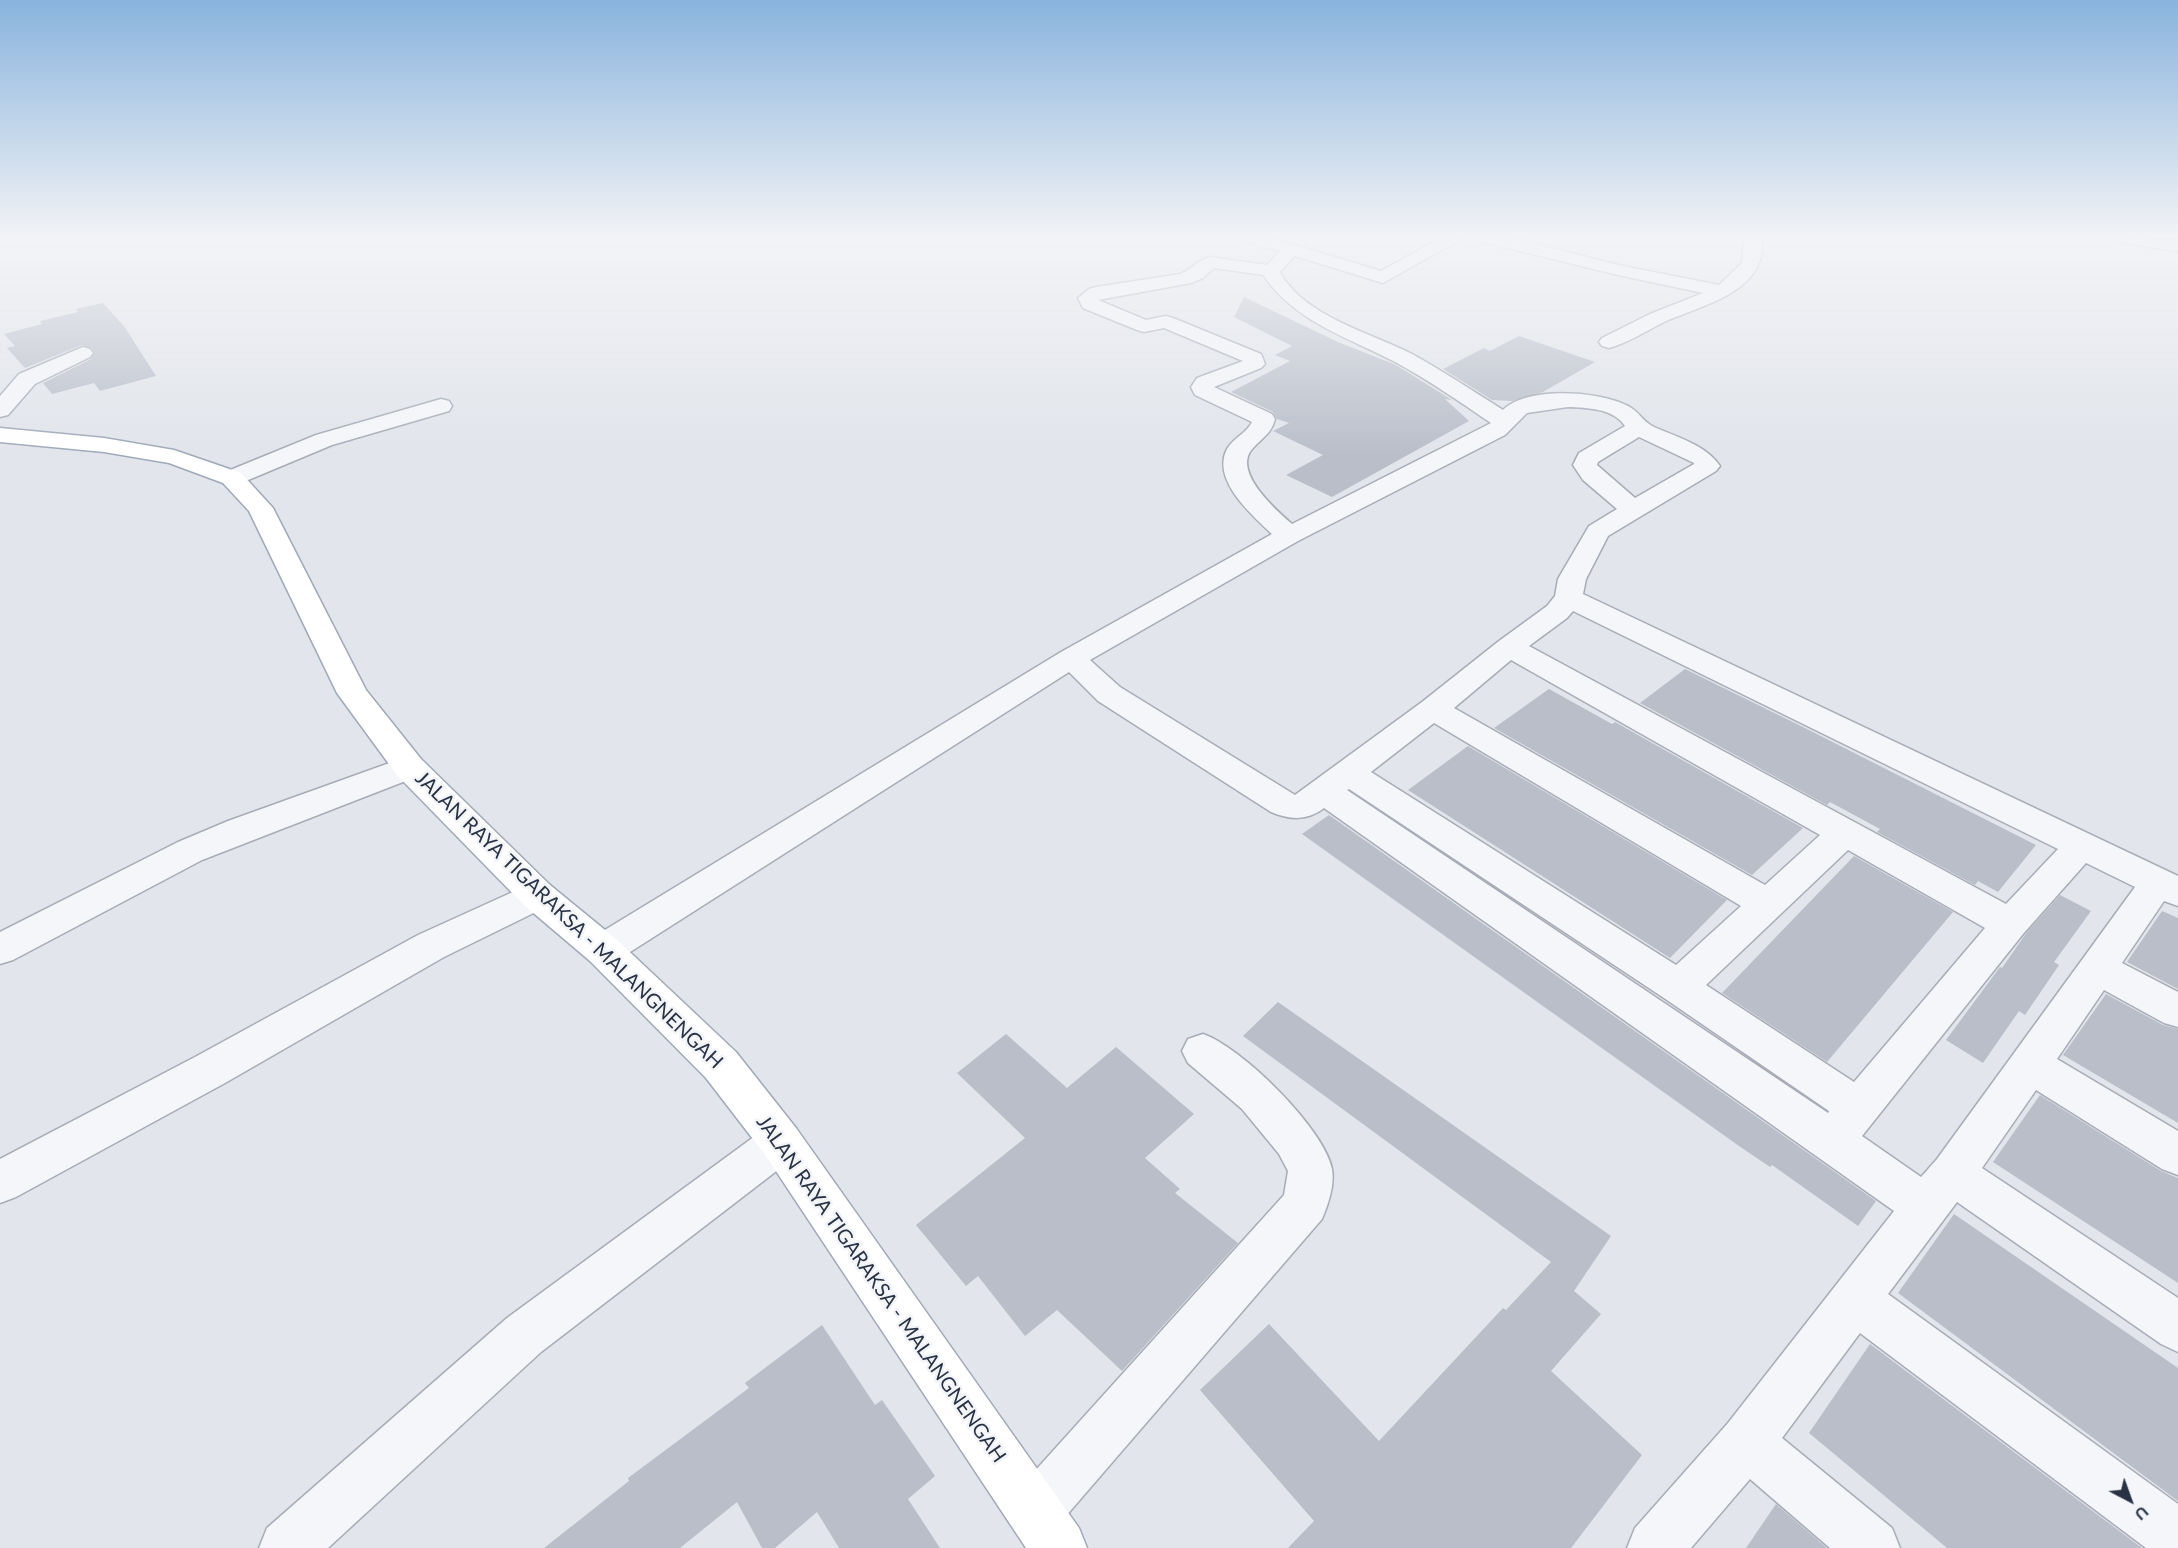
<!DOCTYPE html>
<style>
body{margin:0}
#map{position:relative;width:2178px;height:1548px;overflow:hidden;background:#e2e5eb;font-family:Lato,sans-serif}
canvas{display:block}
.north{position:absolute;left:2100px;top:1470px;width:60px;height:60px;-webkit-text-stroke:4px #f2f4f8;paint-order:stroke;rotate:139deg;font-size:16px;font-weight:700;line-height:24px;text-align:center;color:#293244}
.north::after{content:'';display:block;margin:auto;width:21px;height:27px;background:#293244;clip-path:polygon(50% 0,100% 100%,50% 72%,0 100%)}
</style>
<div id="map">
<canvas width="2178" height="1548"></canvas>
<div class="north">U</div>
</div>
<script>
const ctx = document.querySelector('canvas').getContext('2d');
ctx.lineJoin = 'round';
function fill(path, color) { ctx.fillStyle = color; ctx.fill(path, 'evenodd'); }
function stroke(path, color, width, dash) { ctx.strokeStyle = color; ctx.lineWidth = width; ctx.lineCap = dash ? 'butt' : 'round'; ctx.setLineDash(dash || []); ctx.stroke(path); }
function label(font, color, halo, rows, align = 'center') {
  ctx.font = font + ' Lato,sans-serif'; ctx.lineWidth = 5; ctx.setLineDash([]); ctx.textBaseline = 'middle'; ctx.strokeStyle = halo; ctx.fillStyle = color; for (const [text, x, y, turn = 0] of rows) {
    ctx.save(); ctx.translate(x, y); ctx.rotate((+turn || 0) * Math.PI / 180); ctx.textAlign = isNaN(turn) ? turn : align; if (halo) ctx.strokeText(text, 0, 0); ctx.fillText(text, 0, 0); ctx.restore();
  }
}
fill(new Path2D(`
 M1244,297L1338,342L1396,365L1452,400L1445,399L1469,421L1332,497L1286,475L1323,455L1273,431L1289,423L1277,419L1273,412L1231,392L1290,361L1275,355L1292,346L1234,317Z
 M103,303L124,326L156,376L100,391L94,383L52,394L43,383L91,359L95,353L92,348L82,345L25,368L7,348L15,346L4,334L42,324L40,321L78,312L76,309Z
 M1519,336L1595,362L1543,392L1512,401L1492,400L1443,369L1484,348L1490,351Z
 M1685,669L1803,727L2036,845L1998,892L1978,881L1975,885L1877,832L1880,829L1830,802L1827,805L1640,703Z
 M1549,689L1612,724L1615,722L1803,828L1752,875L1494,728Z
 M1468,746L1727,900L1670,958L1408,790Z
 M1329,815L1876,1201L1858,1226L1772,1165L1770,1167L1739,1146L1302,834Z
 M1854,856L1953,912L1827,1062L1722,993Z
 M2060,895L2091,911L2054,962L2059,965L2025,1015L2019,1011L1983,1063L1946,1040L2000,967L2002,968L2027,932Z
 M2162,911L2178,918V989L2127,962Z
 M2106,994L2163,1025L2178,1029V1123L2063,1055Z
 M1278,1002L1611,1236L1574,1291L1601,1314L1551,1371L1642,1455L1571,1548H1288L1314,1521L1200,1390L1269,1324L1379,1441L1503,1308L1506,1310L1551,1262L1243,1036Z
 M1006,1034L1067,1088L1116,1047L1194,1114L1145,1158L1180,1189L1175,1193L1238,1243L1122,1371L1057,1310L1025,1336L978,1276L966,1286L916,1225L1025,1138L957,1073Z
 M2040,1095L2161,1171L2178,1178V1283L1993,1162Z
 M1954,1214L2178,1368V1501L1898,1293Z
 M822,1325L875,1405L882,1400L935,1476L908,1499L940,1548H839L817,1512L775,1548H762L737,1502L680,1548H544L629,1481L628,1478L749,1388L745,1383Z
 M1870,1344L2142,1548H1947L1809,1433Z
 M1776,1504L1827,1548H1746Z`), '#b9bec9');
const street = new Path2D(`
 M1243,238H1272L1381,271L1441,238H1463L1383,283L1295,256L1280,272C1303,316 1371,333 1412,354C1443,371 1473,391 1503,410C1527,386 1597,391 1626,405C1638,410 1643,422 1654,427C1677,437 1706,445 1720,466L1716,471L1608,536L1586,579L1583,594L2178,876V906L2164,901L2122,963L2178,992V1027L2164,1023L2104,990L2057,1059L2178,1131V1175L2162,1169L2036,1090L1982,1168L2178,1298V1352L2161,1344L1957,1202L1888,1294L2178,1504V1548H2146L1860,1333L1782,1438L1892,1528L1900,1548H1830L1750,1479L1691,1548H1627L1635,1528L1728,1423L1894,1211L1324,808C1307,821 1290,820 1271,812L1098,701L1069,672L616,961L603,965L590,961L584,950L590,939L1061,652L1272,534C1252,515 1211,480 1227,449C1233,438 1247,433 1252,422L1195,395L1191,387L1197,378L1243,361L1164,328L1144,332L1137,330L1083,308L1078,298L1089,289L1096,287L1180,274C1191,270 1199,259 1210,257L1267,265L1280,251L1245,242ZM1214,268L1263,275C1296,323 1348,337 1397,363C1430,381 1460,402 1491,423L1292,524C1276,510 1231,471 1253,448C1262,438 1272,433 1275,419L1272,414L1214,387L1261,368L1265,364L1261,354L1173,318L1166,316L1146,320L1098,300L1191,283L1203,278ZM1568,407C1587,408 1613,408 1625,426L1579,453L1573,465L1583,480L1617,509L1589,526L1558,579L1555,596L1547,606L1499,641L1422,702L1295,795L1120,687L1090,660L1298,541L1505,435L1527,413ZM1639,437L1694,463V464L1635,498L1597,465L1598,462ZM1573,611L2058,849L2006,904L1529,646L1567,618ZM1511,660L1820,835L1765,885L1454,708ZM1434,723L1741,906L1676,965L1371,772ZM1349,789L1664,998L1829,1111L1828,1113L1347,790ZM1848,850L1985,928L1854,1082L1706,985ZM2086,863L2135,887L1937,1159L1921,1177L1862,1136L2023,934Z
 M1481,238H1512L1618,265L1719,285L1742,263L1744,238H1762C1768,292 1702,305 1664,322C1646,331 1628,343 1609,348L1602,346L1599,342L1602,338L1650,314L1703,293L1618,275L1483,242Z
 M2115,238L2178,241V251L2123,243Z
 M83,347L90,349L93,353L90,357L35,384L8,415L0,417V396L19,374Z
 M441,399L449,401L452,406L449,411L332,445L241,483L232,485L223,483L220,478L223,473L316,435Z
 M409,756L421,759L425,767L421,775L202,860L13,960L0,964V932L178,842L228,821Z
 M537,881L550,885L555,895L550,905L444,957L225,1083L16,1197L0,1203V1159L195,1057L418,935Z
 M1203,1034C1241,1047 1324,1128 1332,1169C1335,1185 1328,1205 1322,1219L1053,1531L1034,1539L1015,1531L1007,1512L1015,1493L1284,1195L1288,1171L1279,1154L1242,1109L1188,1063L1182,1051L1188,1039Z
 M781,1122L796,1128L803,1142L796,1156L541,1352L328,1548H259L267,1528L507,1318L766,1128Z`);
const primary = new Path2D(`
 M0,428L104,438L174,450L241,473L273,508L366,690L421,759L550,885L616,939L736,1052L796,1128L1079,1528L1087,1548H1026L766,1156L706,1078L590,961L524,905L397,775L337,693L249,511L223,483L169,463L104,452L0,442Z`);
stroke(street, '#a7acb6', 3);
stroke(primary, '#a0a9b8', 3);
fill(street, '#f5f6f9');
fill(primary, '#fff');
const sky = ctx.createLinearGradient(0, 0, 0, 455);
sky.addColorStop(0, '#89b3dd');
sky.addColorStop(0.52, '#f2f3f6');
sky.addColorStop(1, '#f2f3f600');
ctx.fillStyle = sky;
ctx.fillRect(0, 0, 2178, 455);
label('20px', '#293244', '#f2f4f8', [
 ["JALAN RAYA TIGARAKSA - MALANGNENGAH",569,920,44],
 ["JALAN RAYA TIGARAKSA - MALANGNENGAH",881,1289,55]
]);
</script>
